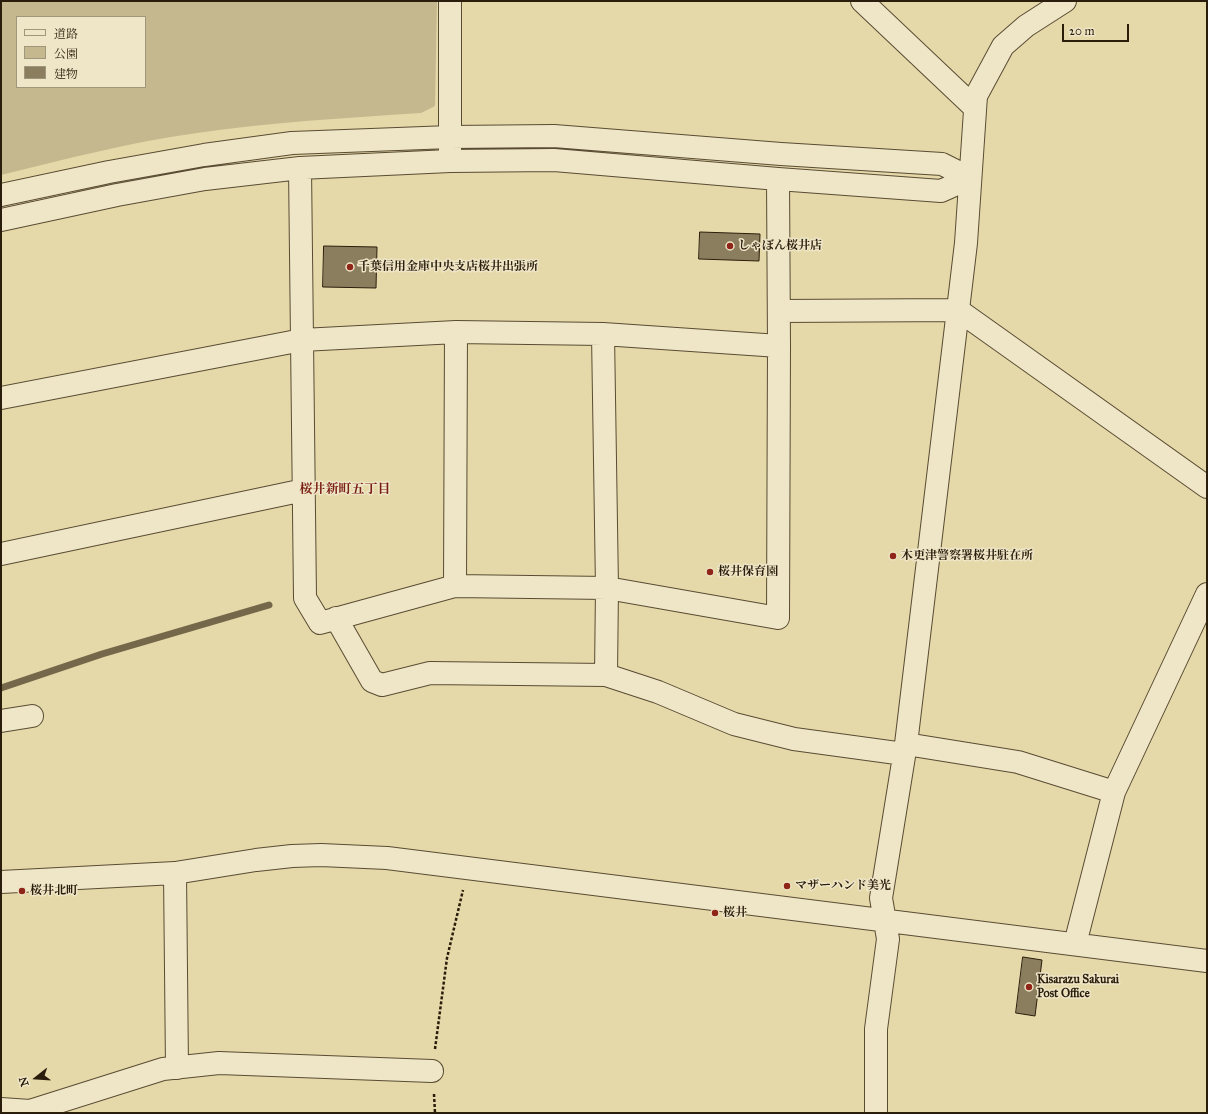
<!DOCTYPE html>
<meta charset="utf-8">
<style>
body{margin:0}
#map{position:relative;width:1208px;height:1114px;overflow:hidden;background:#e5d8a9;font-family:"IM FELL Great Primer","Noto Serif JP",serif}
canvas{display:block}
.frame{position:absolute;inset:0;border:2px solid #2a1d0c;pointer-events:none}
.legend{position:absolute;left:16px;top:16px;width:130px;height:72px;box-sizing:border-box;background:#eee6c7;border:1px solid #a0967c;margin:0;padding:5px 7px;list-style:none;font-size:12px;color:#2a1d0c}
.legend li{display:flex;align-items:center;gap:8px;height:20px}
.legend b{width:20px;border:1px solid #a0967c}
.north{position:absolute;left:16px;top:1058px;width:40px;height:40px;-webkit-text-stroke:3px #eee6c7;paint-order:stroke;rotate:253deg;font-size:11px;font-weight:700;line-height:16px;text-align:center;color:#2a1d0c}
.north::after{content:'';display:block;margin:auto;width:14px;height:18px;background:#2a1d0c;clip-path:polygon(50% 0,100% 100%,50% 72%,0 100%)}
.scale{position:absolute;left:1062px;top:24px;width:67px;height:18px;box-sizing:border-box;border:2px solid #2a1d0c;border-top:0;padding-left:5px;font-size:12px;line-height:14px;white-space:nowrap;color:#2a1d0c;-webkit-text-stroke:3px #eee6c7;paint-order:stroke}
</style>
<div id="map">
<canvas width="1208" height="1114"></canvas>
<div class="frame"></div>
<ul class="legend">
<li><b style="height:5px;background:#eee6c7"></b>道路</li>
<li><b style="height:11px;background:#c5b88e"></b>公園</li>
<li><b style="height:11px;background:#8b7e5e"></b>建物</li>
</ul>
<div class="north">N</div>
<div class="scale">20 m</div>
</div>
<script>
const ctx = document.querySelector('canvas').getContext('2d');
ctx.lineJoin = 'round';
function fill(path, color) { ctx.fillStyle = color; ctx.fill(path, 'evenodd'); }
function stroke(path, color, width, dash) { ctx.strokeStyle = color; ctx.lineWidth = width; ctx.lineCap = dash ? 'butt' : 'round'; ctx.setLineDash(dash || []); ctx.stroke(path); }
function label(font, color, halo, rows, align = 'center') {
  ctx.font = font + ' "IM FELL Great Primer","Noto Serif JP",serif'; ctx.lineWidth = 3; ctx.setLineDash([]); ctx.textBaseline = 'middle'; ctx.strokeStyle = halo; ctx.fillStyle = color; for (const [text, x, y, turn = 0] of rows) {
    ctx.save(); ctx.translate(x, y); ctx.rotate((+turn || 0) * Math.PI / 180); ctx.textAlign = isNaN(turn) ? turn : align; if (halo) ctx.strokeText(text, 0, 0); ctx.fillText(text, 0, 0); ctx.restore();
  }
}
fill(new Path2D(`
 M1,1H437L435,106L421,113C346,118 271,122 197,133C131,142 66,159 1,175ZM17,17H145V87H17Z`), '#c5b88e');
stroke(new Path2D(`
 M1,688L102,654L269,605`), '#74674a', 7);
const building = new Path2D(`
 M700,232L760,234L759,261L699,259Z
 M324,246L377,247L376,288L323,287Z
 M1023,957L1042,960L1035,1016L1016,1013Z`);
fill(building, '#8b7e5e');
stroke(building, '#2a1d0c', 1);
const minor = new Path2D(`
 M450,1V152
 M862,1L975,108
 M300,168L305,598L320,623L455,586L607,588L778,618L779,346L778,179
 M1,195L109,172L204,155L292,143L450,137L554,136L781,154L942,164L970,178
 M1,220L117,195L205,179L300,168L450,161L554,160L778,179L941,191L970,178
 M779,311L958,310L1207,487
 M603,334L607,588L606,675
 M1,398L302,340L456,332L603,334L779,346
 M1,554L304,490
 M455,586L456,332
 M336,618L372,681L382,685L430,673L606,675L658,692L734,724L794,739L904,754
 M1,721L32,716
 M906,744L1018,762L1114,792
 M175,873L177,1068
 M1,882L175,873L256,860L292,856L321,855L387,858L1207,961
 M1075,944L1114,792L1207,594
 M1,1109L30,1111L163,1069L219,1063L432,1071
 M876,1113V1029L888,939L881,898L906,744L966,243L976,96L1003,46L1026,26L1065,1`);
stroke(minor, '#594c33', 24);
stroke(new Path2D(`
 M435,1049L447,958L463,890
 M434,1094L435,1113`), '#2a1d0c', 2.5, [3, 2]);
stroke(minor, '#eee6c7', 22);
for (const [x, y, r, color] of [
 [730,246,4,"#8f2418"],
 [350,267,4,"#8f2418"],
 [893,556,4,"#8f2418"],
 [710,572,4,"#8f2418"],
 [787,886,4,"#8f2418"],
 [22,891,4,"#8f2418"],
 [715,913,4,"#8f2418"],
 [1029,987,4,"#8f2418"]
]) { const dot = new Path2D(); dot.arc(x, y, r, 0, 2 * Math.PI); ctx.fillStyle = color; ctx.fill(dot); stroke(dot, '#eee6c7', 1.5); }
label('bold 12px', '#2a1d0c', '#eee6c7', [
 ["しゃぼん桜井店",738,246],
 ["千葉信用金庫中央支店桜井出張所",358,267],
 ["木更津警察署桜井駐在所",901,556],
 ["桜井保育園",718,572],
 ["マザーハンド美光",795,886],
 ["桜井北町",30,891],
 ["桜井",723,913],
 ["Kisarazu Sakurai",1037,980],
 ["Post Office",1037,994]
], 'left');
label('bold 13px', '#7a1f14', '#eee6c7', [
 ["桜井新町五丁目",345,490]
]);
</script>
